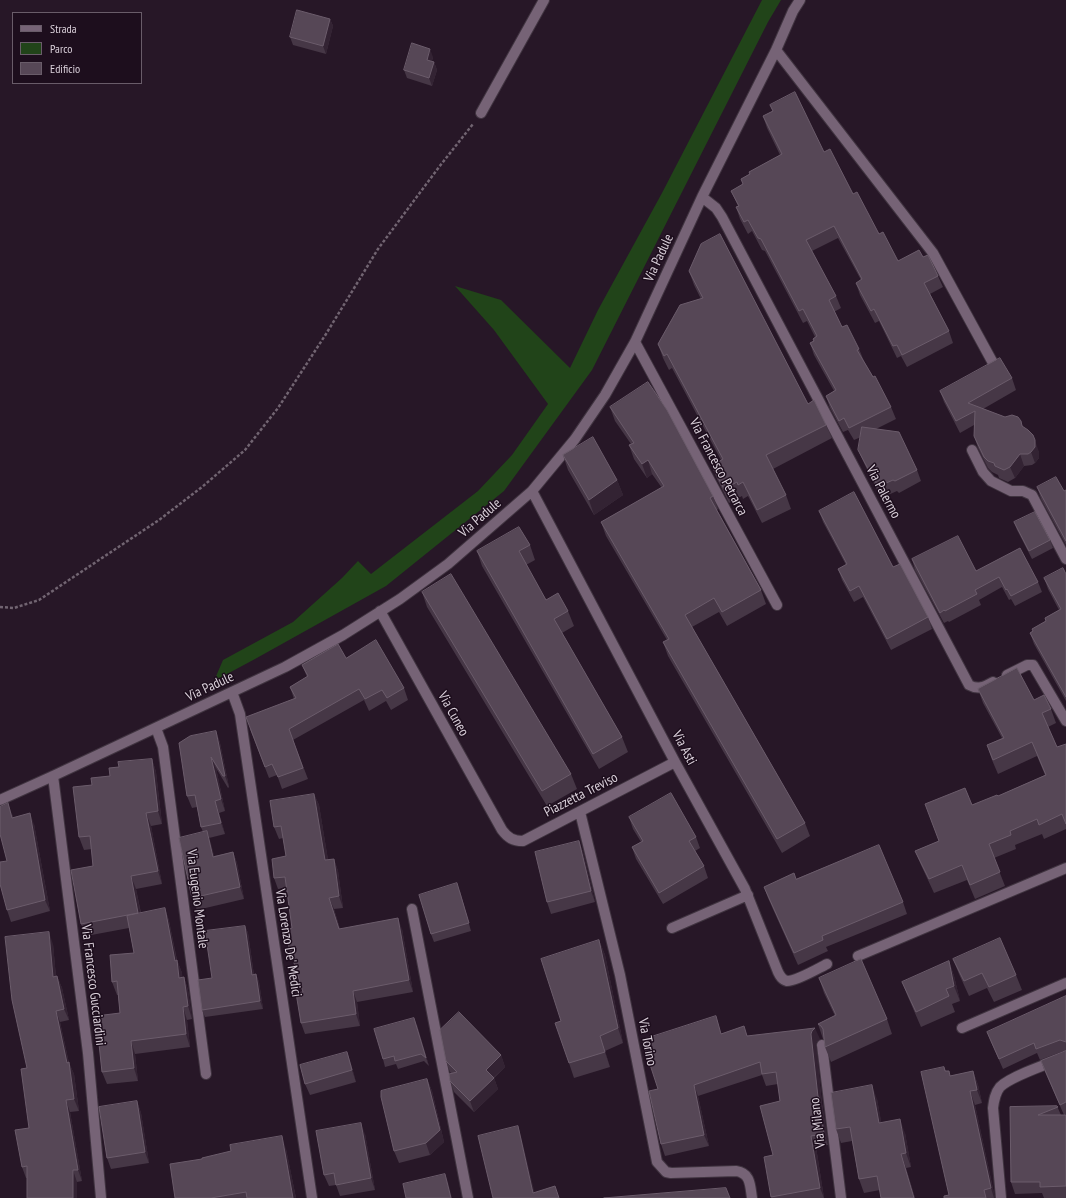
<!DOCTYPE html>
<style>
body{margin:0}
#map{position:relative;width:1066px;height:1198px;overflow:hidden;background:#271727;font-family:"PT Sans Narrow",sans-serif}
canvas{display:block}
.legend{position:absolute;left:12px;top:12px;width:130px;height:72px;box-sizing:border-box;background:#1d0e1d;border:1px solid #695c69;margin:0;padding:5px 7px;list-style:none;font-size:12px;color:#dad0da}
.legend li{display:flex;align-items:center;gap:8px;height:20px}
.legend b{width:20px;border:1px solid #695c69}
</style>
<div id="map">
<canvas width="1066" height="1198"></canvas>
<ul class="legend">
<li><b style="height:5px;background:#766376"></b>Strada</li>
<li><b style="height:11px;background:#214419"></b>Parco</li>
<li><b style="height:11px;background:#564756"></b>Edificio</li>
</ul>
</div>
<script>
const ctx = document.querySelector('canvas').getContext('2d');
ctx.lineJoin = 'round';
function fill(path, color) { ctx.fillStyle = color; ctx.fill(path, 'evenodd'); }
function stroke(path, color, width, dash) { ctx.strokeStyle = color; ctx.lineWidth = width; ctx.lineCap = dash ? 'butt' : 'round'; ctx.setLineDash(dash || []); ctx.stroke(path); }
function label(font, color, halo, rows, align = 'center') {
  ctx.font = font + ' "PT Sans Narrow",sans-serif'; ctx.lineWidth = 3; ctx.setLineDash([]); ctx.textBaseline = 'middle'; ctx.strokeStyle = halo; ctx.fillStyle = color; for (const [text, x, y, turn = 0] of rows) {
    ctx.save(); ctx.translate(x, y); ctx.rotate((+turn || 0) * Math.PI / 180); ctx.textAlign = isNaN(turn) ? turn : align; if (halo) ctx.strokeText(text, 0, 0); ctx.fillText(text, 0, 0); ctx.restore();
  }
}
fill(new Path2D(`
 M762,0H781L768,22L592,370L504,491L386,586L255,659L214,681L223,660L293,622L342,578L358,561L371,574L478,491L512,455L548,404L494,330L455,286L501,300L570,368L598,310L662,193Z`), '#214419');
const minor = new Path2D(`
 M776,50L933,253L993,363
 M481,113L544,0
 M702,197L716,208L722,217L969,685C978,690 984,687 993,682
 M635,342L777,605
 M972,450L983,472L991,481L1011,491H1023L1032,495L1066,559
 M532,491L675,762L745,889L778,972C780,976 782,980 787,981C797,981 817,969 827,964
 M380,611L502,830C508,838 513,841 523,841L675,762
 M1007,675L1027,665H1033L1066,721
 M232,692L240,714L312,1198
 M156,728L163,747L206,1074
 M53,776L88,1053L101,1198
 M0,800L53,776L285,667L343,635L400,599L448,564L532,491L575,439L605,395L635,342L702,197L776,50L793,11L800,0
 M580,812L620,975L657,1162L666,1172L671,1173L736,1171C751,1173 750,1186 752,1198
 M412,909L468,1198
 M672,928L748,895
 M858,956L1066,868
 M962,1028L1066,983
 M822,1045L841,1198
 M1001,1198L993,1108C994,1100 995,1093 1000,1087C1011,1076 1050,1063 1066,1057`);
stroke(minor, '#403440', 12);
stroke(new Path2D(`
 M0,607L14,608L39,600L159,520L202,487L245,450L278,408L326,334L378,249L439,167L473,124`), '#716471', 2.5, [3, 2]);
stroke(minor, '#766376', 10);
fill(new Path2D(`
 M330,19L333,26L326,54L293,45L290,37Z
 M433,57L432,61L434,62L437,70L432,86L407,78L404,70Z
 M770,105L824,152L853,194L879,234L898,261L923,257L938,276L943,287L930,294L949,331L953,343L907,367L901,356L897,358L879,321L875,323L860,295L856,283L861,280L838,238L812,251L836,296L841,308L834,312L842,327L859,349L864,361L891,407L896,419L876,429L917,470L921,481L899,493L897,491L888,495L879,494L863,461L858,450L861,437L854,440L848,430L843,432L830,408L826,396L834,391L814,355L810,343L813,341V339L815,337L807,321L803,323L765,251L762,250L752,231L748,234L740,219L736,207L738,206L731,191L743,184L741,179L749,174V172L780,155L767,128L763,116L773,111Z
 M689,271L826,425L832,438L773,469L786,495L791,509L762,523L748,496L743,499L742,496L729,503L717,479L712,466L721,460L672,368L669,370L663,358L658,344L701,299L694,285Z
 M1012,378L1016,390L983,409L1005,417L1021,421L1023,427L1039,452V458L1035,463L1032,465L1024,466L1015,478L1008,482L999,478L998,475L992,472L988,468L978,448L974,436V425L960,433L944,402L940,391Z
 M610,407L713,496L718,509L717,510L761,590L766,604L727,626L719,612L692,627L805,823L810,836L782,853L668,656L663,642L667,640L606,536L601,522L662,488L652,474L647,478L634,459L629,445L631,444L615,421Z
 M563,455L617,480L623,495L594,515L568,470Z
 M1037,487L1064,491L1066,490V545L1041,499Z
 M819,511L893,567L928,617L932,629L891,650L863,597L854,602L842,580L838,569L846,565L823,522Z
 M1014,522L1050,540L1053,548L1032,559L1017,530Z
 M530,545L535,560L526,565L546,600L568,611L574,626L562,633L622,737L628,752L599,769L482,566L477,551Z
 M912,559L1038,582L1042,592L1015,606L1011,599L1009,600L1002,587L979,600L981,605L949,622L948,621L944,623L915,570Z
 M1066,574V701L1034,644L1030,633L1046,621L1045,618L1059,610L1048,589L1044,578Z
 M422,592L571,774L577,789L547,806L427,607Z
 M346,658L404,688L408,700L391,710L386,701L369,711L364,700L293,740L308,779L282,789L277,775L269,778L250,729L294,699L290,687L307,677L302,665Z
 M978,689L1034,700L1051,709L1056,723L1048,727L1057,747L1066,744V829L1044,839L1042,834L1015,845L1016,849L994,858L1005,886L975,899L967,880L934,893L921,865L915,851L939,841L972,805L998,796L1045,775L1037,756L998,774L992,760L987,745L1002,738L983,703Z
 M216,731L220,743L229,787L228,788L216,768L225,811L219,813L225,834L209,838L214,856L233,852L237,863L244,899L197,910L192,898L203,832L201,827L197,807L192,808L187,796Z
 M152,759L156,772L162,824L151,826L162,884L136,889L141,913L165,908L169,921L177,960L182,973V977H184L188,990L192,1019L187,1020L190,1047L135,1054L138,1081L107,1084L102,1072L120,1013L118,995H117L112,982L134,953L129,928L86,936L81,924L93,866L92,849L84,850L79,837L92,785L110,776L119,767Z
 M314,794L319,805L328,860L334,859L338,871L343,908L334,909L340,929H402L413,992L357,1002L360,1026L305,1034L301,1023L303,992L292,928L287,888L278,889L274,878L286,856L283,838L279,839L274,827Z
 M12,814L13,817L34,824L50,911L11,922L7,910V861Z
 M629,817L696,837L700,848L695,851L704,866L708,878L663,904L636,859L632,847L641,842L633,829Z
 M579,841L583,852L595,902L551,914L547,902Z
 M796,879L903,902L907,914L826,947L828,951L798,965L768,898L764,887Z
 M460,891L471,931L434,942L431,934Z
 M245,926L248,933L254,975L256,974L259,982L263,1009L205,1017L202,1010L212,978Z
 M599,940L605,955L623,1043L605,1051L610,1067L574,1078L569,1063L561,1021Z
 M53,944L56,977L57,976L62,988L69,1020L60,1022L69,1063L74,1074L79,1111L70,1112L82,1181L77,1182V1198H27V1178H26L22,1167L29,1128L27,1068Z
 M953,959L1016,975L1022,990L994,1002L987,988L969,996L959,974Z
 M949,961L954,976L960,1001L952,1004L955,1012L921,1027L908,997L902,982Z
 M819,978L887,1019L892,1034L831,1062L825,1047L824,1039H823L818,1024L835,1016L824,993Z
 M1066,996V1114L1065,1115H1066V1198H1044L1042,1193L1015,1194L1011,1182L1010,1107L1057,1106L1061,1115H1064L1045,1072L1041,1061L1066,1051H1064L1040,1060L1037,1053L1003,1069L991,1042L987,1032Z
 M417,1025L429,1066L424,1061L398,1069L396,1064L385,1067L383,1059Z
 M722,1033L748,1036L820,1039L816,1042V1046L822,1104L823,1109L828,1145L816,1147L824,1198H772L771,1197L773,1155L780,1101L778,1084L766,1086L762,1075L698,1096L709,1146L665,1156L661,1144L658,1089Z
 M347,1052L351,1064L356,1082L310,1095L305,1084Z
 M501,1055L505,1067L494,1078L498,1089L474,1112L454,1092L450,1081L452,1074L450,1072L446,1061Z
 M944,1067L946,1071L951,1076L973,1071L978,1085L982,1103L975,1105L995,1198H944L949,1195Z
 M427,1079L432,1091L444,1142L430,1155L399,1163L394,1151Z
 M877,1099L881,1122L905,1133L911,1167L906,1168L915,1198H881L880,1190L864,1193L859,1179L852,1141L841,1143L836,1129Z
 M137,1101L141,1113L149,1163L111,1169L107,1158Z
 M365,1134L375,1190L340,1196L336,1185L329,1186L324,1175Z
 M286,1149L296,1198H175Z`), '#463746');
fill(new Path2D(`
 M330,19L333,26L326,54L323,46Z
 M430,49L433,57L430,67L427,60Z
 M434,62L437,70L432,86L429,78Z
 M1035,440L1039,452V458L1035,463L1031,452Z
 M1020,454L1024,466L1015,478L1010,467Z
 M648,460L652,474L647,478L642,464Z
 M617,480L623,495L594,515L589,500Z
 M216,731L220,743L229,787L225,776Z
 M211,757L216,768L225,811L221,799Z
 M152,759L156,772L162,824L158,811Z
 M314,794L319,805L330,872L325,860Z
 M215,801L219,813L225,834L221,823Z
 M8,803L12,814L16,829L12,818Z
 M30,813L34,824L50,911L45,900Z
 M146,813L151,826L162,884L158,871Z
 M207,831L211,843L217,868L213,857Z
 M579,841L583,852L595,902L591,891Z
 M233,852L237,863L244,899L240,887Z
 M334,859L338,871L343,908L339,896Z
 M131,876L136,889L143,926L138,913Z
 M329,898L334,909L343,940L339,929Z
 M165,908L169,921L178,967L177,960L182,973L184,990L179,978L175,961Z
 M398,918L402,929L413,992L409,980Z
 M245,926L248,933L255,983L252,975Z
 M49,932L53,944L57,989L53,977Z
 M599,940L605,955L623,1043L618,1028Z
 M949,961L954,976L960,1001L954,986Z
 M256,974L259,982L263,1009L260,1001Z
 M57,976L62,988L69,1020L64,1009Z
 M184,977L188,990L192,1019L188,1006Z
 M353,991L357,1002L360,1026L356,1014Z
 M183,1007L187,1020L190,1047L186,1034Z
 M56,1011L60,1022L71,1073L69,1062L74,1074L79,1111L74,1099Z
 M414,1018L417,1025L429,1066L426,1058Z
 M815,1028L820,1039L816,1042V1046L822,1104L823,1109L828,1145L824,1134L818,1097L811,1034L812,1031Z
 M600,1036L605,1051L610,1067L605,1052Z
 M131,1041L135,1054L138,1081L134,1068Z
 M347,1052L351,1064L356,1082L352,1070Z
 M501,1055L505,1067L493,1078H494L498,1089L474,1112L470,1101L486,1070Z
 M973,1071L978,1085L982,1103L977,1090Z
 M427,1079L432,1091L444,1142L430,1155L426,1143Z
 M694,1085L698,1096L709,1146L704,1135Z
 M872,1085L877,1099L884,1136L879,1123Z
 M970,1091L975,1105L995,1198H994L991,1188Z
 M66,1100L70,1112L82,1181L78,1170Z
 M137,1101L141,1113L149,1163L145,1152Z
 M900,1119L905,1133L911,1167L906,1153Z
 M361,1123L365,1134L375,1190L371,1178Z
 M518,1126L521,1136L536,1198L533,1193Z
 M282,1136L286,1149L296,1198H293Z
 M811,1136L816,1147L824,1198L820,1188Z
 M901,1154L906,1168L915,1198H914Z
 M73,1170L77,1182V1198H73Z
 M445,1174L448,1182L452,1198H451Z`), '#332333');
const building = new Path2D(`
 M297,10L330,19L323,46L290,37Z
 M412,43L430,49L427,60L434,62L429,78L404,70Z
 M795,92L824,152L830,149L853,194L857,192L879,234L883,232L898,261L919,250L923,257L928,255L938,276L924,283L949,331L902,355L897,345L893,346L874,309L871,311L856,283L862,279L834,226L806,240L836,296L829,300L842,327L847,325L859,349L857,350L873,377L875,376L891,407L849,428L844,418L839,421L826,396L836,390L810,343L814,341L813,339L817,336L803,309L799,311L761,239L758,238L748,220L744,222L736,207L739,206L731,191L743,184L741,179L750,174L749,172L782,154L763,116L773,111L770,105Z
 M720,234L808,404L814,400L826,425L766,455L786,495L757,510L743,482L738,485L737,482L724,489L712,466L723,459L667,354L664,356L658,344L680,305L703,298L689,271L701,244Z
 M1000,358L1012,378L968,403L1005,417L1012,415L1018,417L1021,421L1022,426L1028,430L1033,435L1035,440V447L1031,452L1028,454H1020L1010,467L1004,470L995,466L994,463L988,461L984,457L974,436L975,411L956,421L940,391Z
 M648,382L667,410L713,496L710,498L761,590L722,612L714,598L685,615L805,823L777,839L663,642L669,639L601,522L664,486L648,460L642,464L629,445L634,443L610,407Z
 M862,427L899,432L917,470L895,481L893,480L884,484L875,482L858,450Z
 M593,437L617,480L589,500L563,455Z
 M1056,477L1064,491L1066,490V541L1037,487Z
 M854,492L893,567L900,564L928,617L887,639L859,586L850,591L838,569L847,564L819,511Z
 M1035,512L1050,540L1029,551L1014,522Z
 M519,527L530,545L519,551L546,600L558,593L568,611L554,619L622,737L593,754L477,551Z
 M958,536L976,571L1020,548L1038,582L1011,596L1007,589L1006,590L999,577L975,590L977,594L945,611L944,610L940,613L912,559Z
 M1063,568L1066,574V697L1030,633L1033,631L1032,629L1046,621L1045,618L1061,609L1044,578Z
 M451,574L571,774L542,791L422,592Z
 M376,640L404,688L387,698L382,690L365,699L359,689L289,729L303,768L278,777L272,764L265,767L246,717L296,698L290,687L308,676L302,665L338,644L346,658Z
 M1017,668L1034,700L1044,695L1051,709L1042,713L1057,747L1066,744V824L1062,814L1039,825L1037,819L1010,831L1011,835L989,844L1000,872L970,885L962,865L929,879L915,851L939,841L925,804L965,788L972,805L997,795L998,796L1046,775L1032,742L993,760L987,745L1004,738L978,689Z
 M216,731L225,776H223L211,757L221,799L215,801L221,823L201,827L195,795L187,796L179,743L190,736Z
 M152,759L158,811L146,813L158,871L131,876L138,913L81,924L71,870L93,866L90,836L79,837L73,787L92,785L91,778L110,776L109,768L119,767L118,762Z
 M671,793L696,837L689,841L704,866L659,893L632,847L643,841L629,817Z
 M314,794L325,860L334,859L339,896L329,898L339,929L398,918L409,980L353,991L356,1014L301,1023L296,993L303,992L284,931L292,928L285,877L274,878L272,859L286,856L281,826L274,827L270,801Z
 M8,803L12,818L30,813L45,900L7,910L0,884V862L7,861L0,834V807Z
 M207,831L213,857L233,852L240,887L192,898L179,838Z
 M579,841L591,891L547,902L535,852Z
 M879,845L903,902L822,936L823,940L794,953L764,887L794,873L796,879Z
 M457,883L469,923L431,934L419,895Z
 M165,908L175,961L177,960L179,978L184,977L188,1006L183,1007L186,1034L131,1041L134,1068L102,1072L96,1016L120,1013L117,981L112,982L110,955L134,953L127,916Z
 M245,926L252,975L256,974L260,1001L202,1010L198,980L212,978L205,931Z
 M49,932L53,977L57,976L64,1009L56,1011L67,1063L69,1062L74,1099L66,1100L78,1170H73V1198H27V1166L22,1167L15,1130L29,1128L21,1069L27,1068L12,1000L5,937Z
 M1000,938L1016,975L989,987L982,973L964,981L953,959Z
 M599,940L618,1028L600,1036L605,1052L569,1063L555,1023L561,1021L541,959Z
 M861,959L887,1019L825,1047L823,1029L821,1026L818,1024L836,1015L819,978Z
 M949,961L954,986L946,989L949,996L916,1012L902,982Z
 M1066,996V1042L1060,1040L1036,1049L1034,1043L999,1059L987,1032Z
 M459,1012L501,1055L486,1070L494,1078L470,1101L450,1081L449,1074L457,1072L446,1061L440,1030Z
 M716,1016L721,1034L744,1026L747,1036L815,1028L812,1031L811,1034L818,1097H819L824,1134L811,1136L820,1188L771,1197L764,1157L773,1155L760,1106L780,1101L776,1072L762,1074L760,1062L694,1085L704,1135L661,1144L649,1091L658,1089L642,1040Z
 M414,1018L426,1058L421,1054L395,1061L394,1056L383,1059L374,1029Z
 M1066,1051V1102L1060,1105L1041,1061Z
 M347,1052L352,1070L305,1084L300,1065Z
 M944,1067L945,1071H949L950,1076L973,1071L977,1090L970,1091L991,1188L984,1190L986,1198H944V1196L949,1195L921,1072Z
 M427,1079L440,1130L426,1143L394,1151L381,1097V1091Z
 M872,1085L879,1123L900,1119L906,1153L901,1154L914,1198H881L877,1176L859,1179L850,1127L836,1129L831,1093Z
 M137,1101L145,1152L107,1158L99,1107Z
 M1057,1106L1058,1107L1038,1115H1066V1186L1040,1187V1182H1011L1010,1107Z
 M361,1123L371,1178L336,1185L334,1173L324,1175L316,1131Z
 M518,1126L533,1193L555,1186L559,1198H493L478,1136Z
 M282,1136L293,1198H247L246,1192L211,1198H175L170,1164L202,1159V1158L231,1151L230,1145Z
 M445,1174L451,1198H406L403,1184Z
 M726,1188L730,1198H604Z`);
fill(building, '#564756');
stroke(building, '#6b5c6b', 1);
label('14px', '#dad0da', '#1d0e1d', [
 ["Via Padule",659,258,-65],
 ["Via Francesco Petrarca",718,467,62],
 ["Via Palermo",883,492,62],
 ["Via Padule",480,518,-41],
 ["Via Padule",210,687,-25],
 ["Via Cuneo",453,714,61],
 ["Via Asti",684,748,62],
 ["Piazzetta Treviso",581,795,-27],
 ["Via Eugenio Montale",197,899,83],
 ["Via Lorenzo De' Medici",288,943,81],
 ["Via Francesco Gucciardini",93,985,83],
 ["Via Torino",647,1042,79],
 ["Via Milano",818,1123,-97]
]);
</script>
